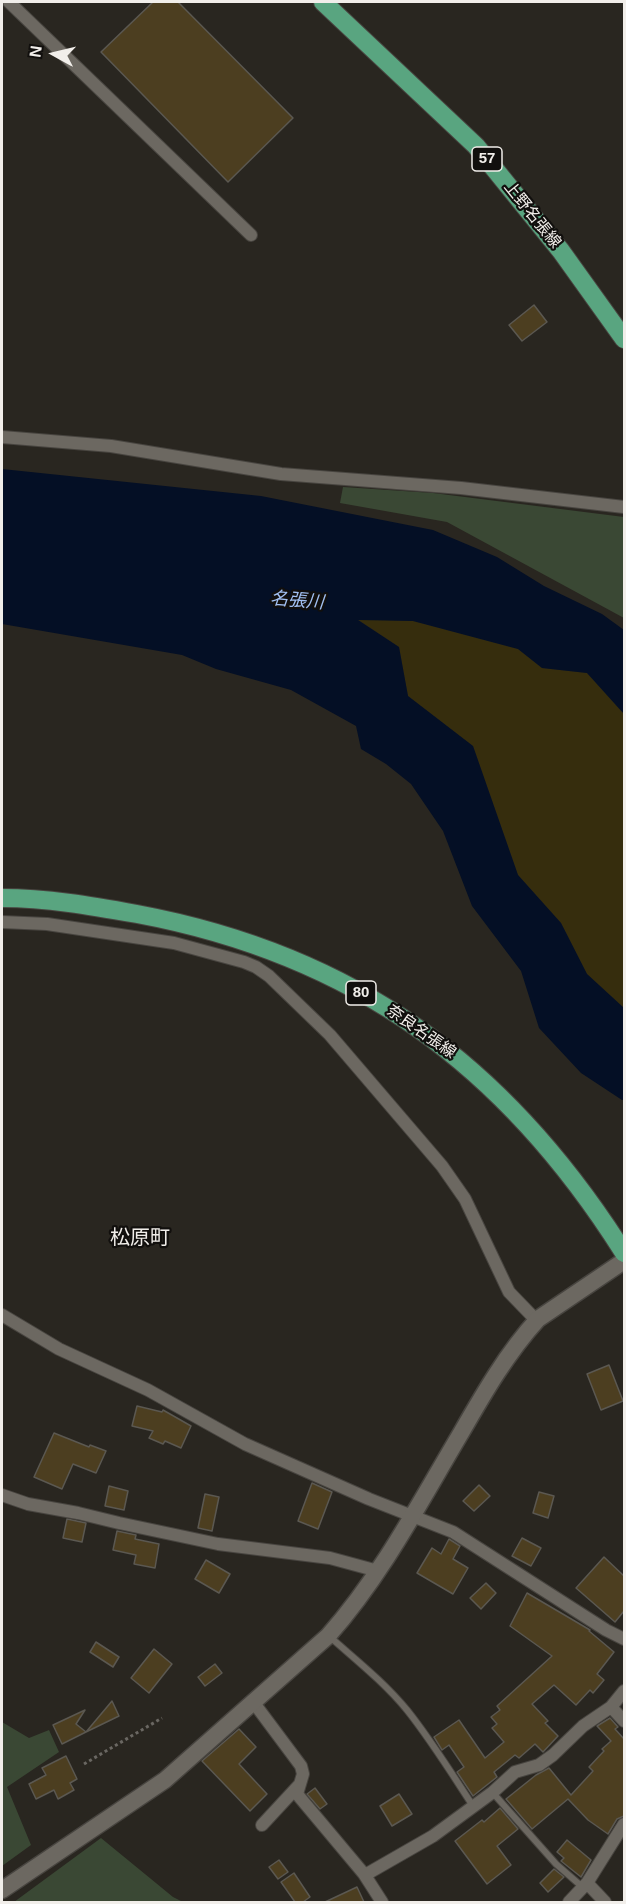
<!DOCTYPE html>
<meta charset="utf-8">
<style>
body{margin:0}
#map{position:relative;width:626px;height:1904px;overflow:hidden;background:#292620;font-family:Helvetica,sans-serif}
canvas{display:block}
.frame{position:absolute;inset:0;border:3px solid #f1eeea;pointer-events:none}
.north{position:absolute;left:24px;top:24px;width:60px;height:60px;-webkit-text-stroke:4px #110f0d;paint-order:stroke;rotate:278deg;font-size:16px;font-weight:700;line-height:24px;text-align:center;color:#f1eeea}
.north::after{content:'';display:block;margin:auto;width:21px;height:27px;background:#f1eeea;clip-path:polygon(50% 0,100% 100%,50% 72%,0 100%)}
</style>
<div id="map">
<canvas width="626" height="1904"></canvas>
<div class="frame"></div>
<div class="north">N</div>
</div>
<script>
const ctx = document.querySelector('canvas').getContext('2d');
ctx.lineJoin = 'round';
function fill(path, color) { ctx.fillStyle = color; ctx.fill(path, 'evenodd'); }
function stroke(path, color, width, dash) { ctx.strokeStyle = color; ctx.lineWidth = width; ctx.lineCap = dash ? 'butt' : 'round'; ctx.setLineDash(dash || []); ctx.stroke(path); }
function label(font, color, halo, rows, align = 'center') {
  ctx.font = font + ' Helvetica,"Noto Sans JP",sans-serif'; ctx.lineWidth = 4.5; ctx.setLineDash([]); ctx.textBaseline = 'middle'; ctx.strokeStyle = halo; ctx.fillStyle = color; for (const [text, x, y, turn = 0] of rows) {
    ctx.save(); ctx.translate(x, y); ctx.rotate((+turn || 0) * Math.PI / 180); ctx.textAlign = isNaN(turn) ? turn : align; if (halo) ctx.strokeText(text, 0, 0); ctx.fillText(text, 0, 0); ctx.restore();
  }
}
fill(new Path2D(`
 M343,487L433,493L624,517V618L447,522L340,503Z
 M2,1722L29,1738L49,1730L59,1752L7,1787L31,1845L2,1866Z
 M101,1838L173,1897L183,1902H14Z`), '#3a4834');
fill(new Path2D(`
 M357,619L413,621L518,649L542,668L587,673L624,714V1008L587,974L561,923L518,875L473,746L408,696L399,647Z`), '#362d0d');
fill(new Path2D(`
 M2,469L261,496L433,530L497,557L544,586L602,614L624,630V714L587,673L542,668L518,649L413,621L358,620L399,647L408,696L473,746L518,875L561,923L587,974L624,1008V1100H622L581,1073L539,1028L521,971L472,906L443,831L411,784L386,764L361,749L356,726L291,690L216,669L182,655L2,624Z`), '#040f25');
const building = new Path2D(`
 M153,2H178L293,118L228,182L101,52Z
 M534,305L547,322L522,341L509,325Z
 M609,1365L623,1401L601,1410L587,1374Z
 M137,1406L162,1412L163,1410L191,1426L181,1448L165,1441L163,1444L149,1438L153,1431L132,1426Z
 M54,1433L89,1447L90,1445L106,1451L96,1473L73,1464L62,1489L34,1477Z
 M312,1483L332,1492L318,1529L298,1521Z
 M479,1485L490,1496L474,1511L463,1501Z
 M109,1486L128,1491L124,1510L105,1506Z
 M539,1492L554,1496L548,1518L533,1513Z
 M205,1494L219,1497L212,1531L198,1528Z
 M67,1519L86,1523L82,1542L63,1538Z
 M117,1531L136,1535L135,1539L159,1544L155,1568L134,1564L136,1555L113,1550Z
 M522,1538L541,1548L531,1566L512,1556Z
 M449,1539L460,1546L453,1559L468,1568L453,1594L417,1573L432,1548L441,1554Z
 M604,1557L624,1576V1611L615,1622L576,1588Z
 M206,1560L230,1574L219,1593L195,1579Z
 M486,1583L496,1593L481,1609L470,1598Z
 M527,1593L590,1630L589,1631L614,1652L597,1674L604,1680L593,1693L590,1690L576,1705L554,1685L532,1704L548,1721L545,1723L558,1736L543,1752L535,1744L519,1758L515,1755L494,1772L497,1777L473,1796L457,1772L464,1767L449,1745L442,1750L434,1737L459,1720L485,1758L504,1742L492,1728L497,1724L491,1717L500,1710L497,1706L552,1656L510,1626Z
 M96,1642L119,1657L113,1667L90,1652Z
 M154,1649L172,1664L149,1693L131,1678Z
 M215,1664L222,1673L205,1686L198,1677Z
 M112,1701L119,1716L86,1732Z
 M85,1710L76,1724L86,1732L62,1744L53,1725Z
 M610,1718L618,1727L615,1729L624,1739V1816L617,1819L608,1834L588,1820L568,1799L532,1829L506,1799L536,1775L549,1768L571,1795L593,1771L589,1767L604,1751L602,1749L611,1741L597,1726Z
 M239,1729L256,1747L239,1764L267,1794L250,1811L202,1761Z
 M66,1756L77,1779L70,1783L74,1790L58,1799L54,1790L36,1799L29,1784L46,1775L42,1768Z
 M315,1788L327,1804L320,1809L307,1794Z
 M399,1794L412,1814L392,1826L380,1806Z
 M500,1808L518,1829L497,1846L511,1865L487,1884L455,1841L482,1820L484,1822Z
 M567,1840L591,1860L581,1877L561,1861L564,1858L557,1852Z
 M279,1860L288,1872L278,1879L269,1867Z
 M554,1869L564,1877L548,1892L540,1883Z
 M294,1873L310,1897L303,1902H295L281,1882Z
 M357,1887L364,1902H325Z`);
fill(building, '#4c3e20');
stroke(building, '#5b5851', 1.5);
const lane = new Path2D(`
 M329,1636C356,1660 384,1682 407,1710C431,1740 452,1774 473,1806
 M493,1793L556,1864L579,1884L581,1889`);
const street = new Path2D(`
 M9,2L251,235
 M2,437L111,446L281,474L461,488L624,507
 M2,922L47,924L174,943L244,962L256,967L269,976L330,1035L442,1166L465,1199L509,1292L537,1321
 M2,1315L59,1349L148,1390L245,1444L369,1499L453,1532L606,1630L624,1639
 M2,1495L28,1504L78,1513L119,1523L218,1544L330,1558L378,1571
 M254,1703L301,1766L303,1774L297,1794L364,1874L382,1902
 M611,1707L624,1721
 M262,1825L300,1784
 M365,1875L433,1836L493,1792L515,1772L539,1765L553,1755L583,1726L611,1707L624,1691
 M569,1902L587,1883
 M605,1902L587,1883L624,1824`);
const secondary = new Path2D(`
 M2,1890L165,1780L328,1636C382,1575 420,1502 461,1433C484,1393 507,1353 538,1319L624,1261`);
const primary = new Path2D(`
 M323,2L476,146L561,251L624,339
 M2,898C47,898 92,906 137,914C356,955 506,1066 624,1253`);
stroke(lane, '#484540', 8);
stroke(street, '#484540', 14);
stroke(secondary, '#484540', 19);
stroke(primary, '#484540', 20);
stroke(new Path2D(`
 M84,1764L162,1718`), '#6a6762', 3, [3, 3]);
stroke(lane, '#6c6861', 6);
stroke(street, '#6c6861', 12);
stroke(secondary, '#6c6861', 16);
stroke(primary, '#59a580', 18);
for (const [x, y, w] of [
 [487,159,30],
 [361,993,30]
]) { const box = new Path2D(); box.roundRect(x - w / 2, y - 12, w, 24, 4.5); ctx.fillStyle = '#110f0d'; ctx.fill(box); stroke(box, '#f1eeea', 1.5); }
label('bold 15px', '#f1eeea', null, [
 ["57",487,159],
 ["80",361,993]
]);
label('16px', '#f1eeea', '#110f0d', [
 ["上野名張線",532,215,51],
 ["奈良名張線",421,1032,35]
]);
label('italic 18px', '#a2c0f2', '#110f0d', [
 ["名張川",297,601,5]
]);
label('20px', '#f1eeea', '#110f0d', [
 ["松原町",140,1238]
]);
</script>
